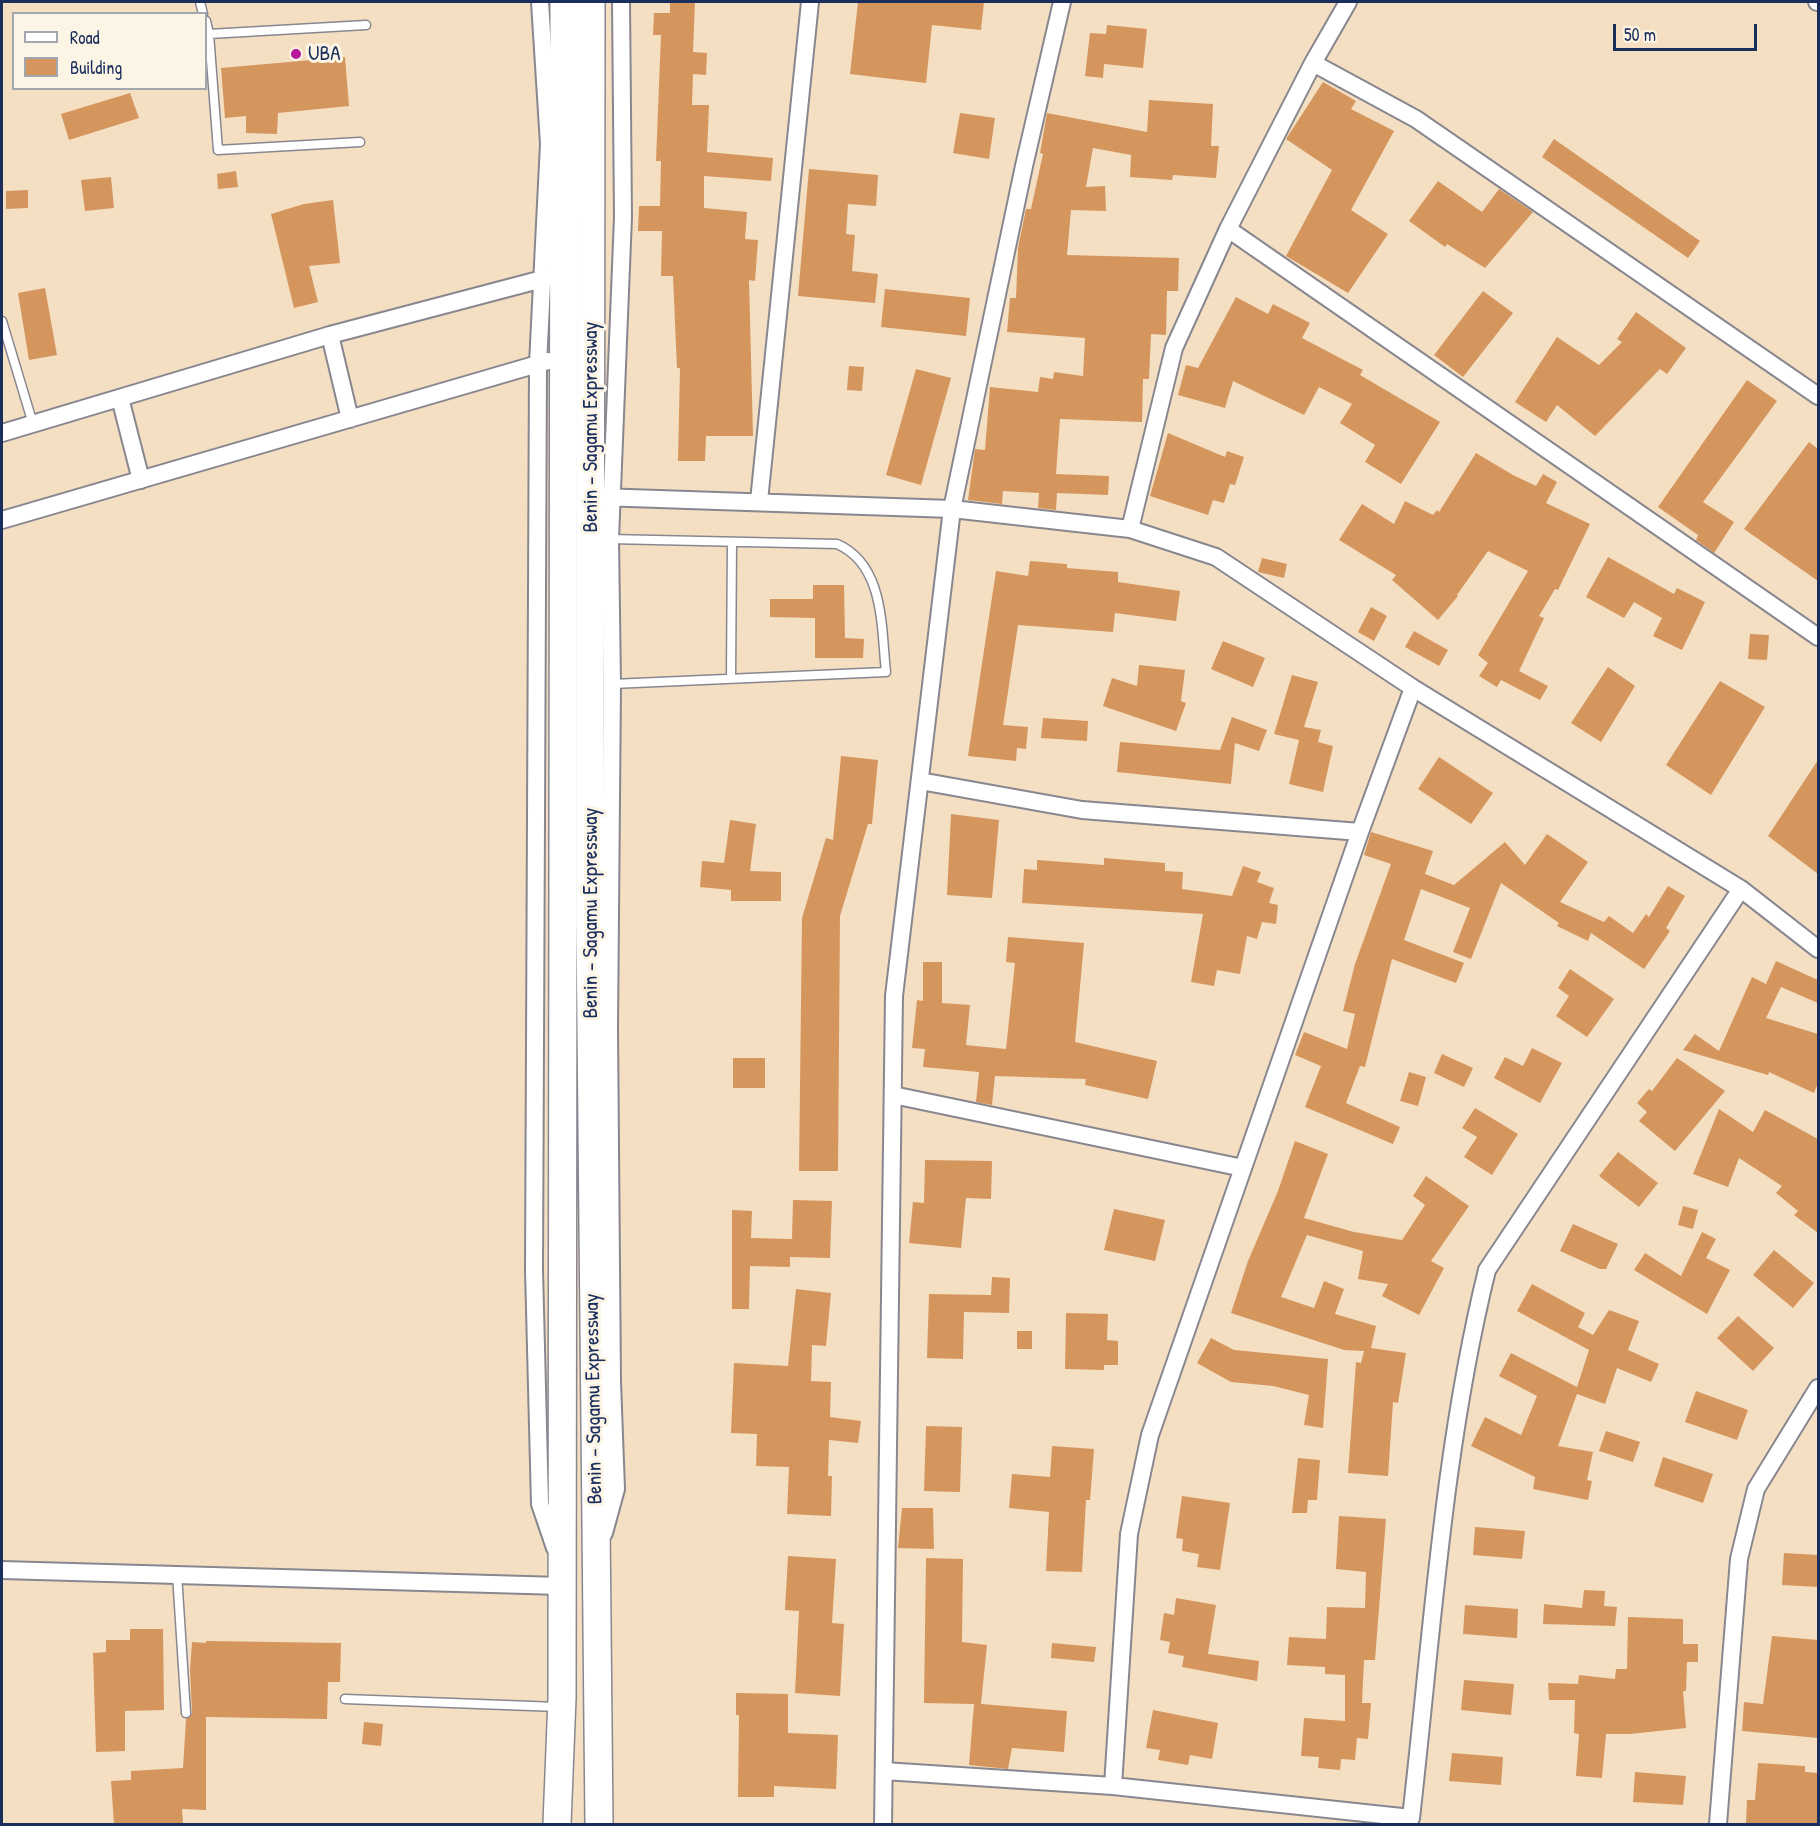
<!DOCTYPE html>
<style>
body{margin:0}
#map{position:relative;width:1820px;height:1826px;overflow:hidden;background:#f4dfc3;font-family:"Patrick Hand",sans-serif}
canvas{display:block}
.frame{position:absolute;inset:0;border:3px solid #1b2f5e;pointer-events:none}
.legend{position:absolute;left:12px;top:12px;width:195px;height:78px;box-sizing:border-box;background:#fcf5e5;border:2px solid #a2a6af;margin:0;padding:8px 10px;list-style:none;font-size:18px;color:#1b2f5e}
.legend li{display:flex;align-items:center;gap:12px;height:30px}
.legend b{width:30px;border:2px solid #a2a6af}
.scale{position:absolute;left:1613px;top:24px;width:144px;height:27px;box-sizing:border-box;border:3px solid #1b2f5e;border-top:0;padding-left:8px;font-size:18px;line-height:21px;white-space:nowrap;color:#1b2f5e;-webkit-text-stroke:4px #fcf5e5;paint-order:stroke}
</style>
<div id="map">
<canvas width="1820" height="1826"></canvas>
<div class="frame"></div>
<ul class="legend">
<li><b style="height:8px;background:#fff"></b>Road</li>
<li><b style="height:16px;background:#d5965e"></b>Building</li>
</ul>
<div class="scale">50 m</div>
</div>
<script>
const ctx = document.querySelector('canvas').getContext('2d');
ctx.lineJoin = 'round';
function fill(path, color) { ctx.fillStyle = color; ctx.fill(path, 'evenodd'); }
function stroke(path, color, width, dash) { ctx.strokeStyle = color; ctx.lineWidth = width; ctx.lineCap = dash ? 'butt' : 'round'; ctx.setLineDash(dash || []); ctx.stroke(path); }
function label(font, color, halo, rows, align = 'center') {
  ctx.font = font + ' "Patrick Hand",sans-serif'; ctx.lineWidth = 6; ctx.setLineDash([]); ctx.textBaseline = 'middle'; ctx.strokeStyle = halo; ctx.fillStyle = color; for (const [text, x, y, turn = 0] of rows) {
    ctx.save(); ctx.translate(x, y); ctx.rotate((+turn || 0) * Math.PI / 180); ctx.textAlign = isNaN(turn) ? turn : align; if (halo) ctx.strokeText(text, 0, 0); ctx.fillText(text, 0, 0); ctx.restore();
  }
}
fill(new Path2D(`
 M670,2H695L693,52L707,53L706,75L693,74L692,105H709L707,152L773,158L771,181L704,176V208L747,212L745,239L758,240L755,281L749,280L753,436H706L705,461H678L680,368H677L673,276H661L662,231H638L639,206H660L661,161H656L661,35H653L654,13H670Z
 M858,2H984L981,30L932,25L926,83L850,74Z
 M1107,25L1147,29L1143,68L1104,64L1103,78L1085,76L1090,33L1106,34Z
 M345,57L349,106L278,113L277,134L246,133V116L225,118L221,68Z
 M1323,82L1356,101L1351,109L1394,131L1351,210L1388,234L1348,293L1286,256L1332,170L1286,139Z
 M130,93L139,118L69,140L61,114Z
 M1149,100L1213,104L1211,146H1219L1216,178L1173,175L1172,180L1130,177L1131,155L1093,148L1086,187L1105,186L1106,211L1071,210L1067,255L1179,258L1178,291H1167L1166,335L1151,334L1149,379H1143L1142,422L1060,419L1056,474L1109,476L1108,495L1057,493L1056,510L1038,508L1039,493L1003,491L1002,504L968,500L975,449L985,450L990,387L1038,392L1040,377L1053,379L1054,372L1083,376L1085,338L1007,332L1010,298H1016L1018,248L1026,209H1031L1043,154L1040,153L1047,113L1147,132Z
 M960,113L995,118L989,159L953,153Z
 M1554,139L1700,241L1688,258L1542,157Z
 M809,169L878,175L876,206L848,204L846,234L855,235L852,271L878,274L875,303L798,296Z
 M236,171L238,187L218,189L217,174Z
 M111,177L114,208L85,211L81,180Z
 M1438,181L1482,212L1499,189L1533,212L1485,268L1447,244L1445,247L1409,221Z
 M28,190V208L6,209V191Z
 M333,200L340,263L309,266L318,302L294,308L271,214L304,204Z
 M45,288L57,355L29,360L18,293Z
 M885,289L970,298L966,336L881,327Z
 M1483,291L1513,313L1463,377L1434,355Z
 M1236,297L1268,314L1273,304L1310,323L1302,338L1363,370L1360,375L1440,422L1401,484L1365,462L1375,445L1340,423L1352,404L1319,387L1304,415L1233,381L1225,408L1178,395L1186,365L1198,368Z
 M1636,312L1686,348L1667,374L1660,369L1595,436L1557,405L1546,422L1515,402L1557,337L1599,365L1622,342L1617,339Z
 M849,366L864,367L862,391L847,390Z
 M916,369L951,378L921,485L886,475Z
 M1747,380L1777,401L1703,502L1734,522L1714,553L1696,540L1698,535L1658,507Z
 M1168,433L1225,457L1227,451L1244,457L1235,485L1230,484L1224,503L1213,500L1208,515L1150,496Z
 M1809,442L1818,449V581L1744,529Z
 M1476,453L1513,475L1536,486L1543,474L1557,482L1546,503L1590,524L1558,590L1555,589L1539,616L1544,618L1519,671L1548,686L1540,700L1501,680L1497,687L1479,676L1488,663L1478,655L1528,571L1488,551L1457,595L1458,596L1438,620L1392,580L1396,575L1339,540L1362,504L1394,524L1405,501L1433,515L1437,510L1439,512Z
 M1608,557L1674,594L1677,588L1705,602L1682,650L1653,636L1662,618L1634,602L1624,618L1586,597Z
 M1262,558L1287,564L1284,578L1258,572Z
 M1030,561L1067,564V568L1118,572V582L1180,591L1176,621L1115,613L1113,632L1018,625L1003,725L1028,727L1026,749L1017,748L1016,761L968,756L996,571L1028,576Z
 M813,585H844L845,638L864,639L863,658H815V618L770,617V599H813Z
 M1371,607L1387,616L1374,641L1358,632Z
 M1414,631L1448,650L1439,666L1405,647Z
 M1750,634L1769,635L1767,660L1748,659Z
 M1223,641L1265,658L1253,687L1211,669Z
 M1139,665L1185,670L1181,701L1186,703L1176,731L1103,706L1112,678L1137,686Z
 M1608,667L1635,686L1601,742L1571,723Z
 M1292,675L1318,682L1304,727L1321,730L1318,742L1333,746L1323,792L1289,784L1299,740L1274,734Z
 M1720,681L1765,707L1711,795L1666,765Z
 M1232,717L1267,730L1259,751L1235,743L1231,784L1117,772L1120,742L1220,750Z
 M1043,718L1088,721L1087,741L1041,738Z
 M841,756L878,760L872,824H868L840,916L838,1171H799L802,918L826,838L833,840Z
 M1439,757L1493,793L1471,824L1418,789Z
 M1818,760V874L1768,836Z
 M951,814L999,820L992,898L947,895Z
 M730,820L756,824L750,871L781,872V901H731V890L700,887L702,861L724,863Z
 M1371,832L1433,851L1425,874L1454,885L1505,842L1525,865L1547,834L1588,862L1560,902L1604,922L1609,916L1633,933L1646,914L1649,917L1668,886L1685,896L1666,928L1670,931L1644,969L1591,933L1588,941L1557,926L1559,923L1501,883L1471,959L1453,952L1470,908L1421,889L1404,940L1464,963L1456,983L1392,959L1365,1067L1360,1066L1346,1103L1400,1127L1393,1144L1305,1107L1321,1066L1295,1055L1304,1032L1347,1049L1355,1014L1343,1011L1355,964L1391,864L1364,855Z
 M1104,858L1165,863V871L1183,872L1182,889L1232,896L1243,866L1261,872L1257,882L1274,888L1269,903L1278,905L1276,924L1262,922L1257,939L1247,936L1240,974L1217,970L1214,986L1191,982L1203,914L1022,903L1024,869L1037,870V860L1104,865Z
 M1008,937L1084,943L1075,1042L1157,1061L1148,1099L1085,1085L1086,1079L995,1076L992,1105L976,1102L979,1072L923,1067L925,1049L912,1048L917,1000L923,1001V962H942V1003L970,1005L966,1045L1006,1049L1015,963L1006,962Z
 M1776,961L1818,980V1003L1781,987L1766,1018L1818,1034V1083L1814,1093L1769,1072L1768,1075L1683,1050L1695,1034L1719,1051L1752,977L1766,984Z
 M1570,969L1614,999L1587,1037L1556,1016L1569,996L1558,988Z
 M1532,1048L1562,1063L1540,1103L1494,1078L1505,1057L1523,1066Z
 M1442,1054L1473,1068L1464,1087L1434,1073Z
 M733,1058H765V1088H733Z
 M1677,1058L1725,1091L1675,1151L1639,1121L1647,1112L1637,1103L1649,1089L1652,1091Z
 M1409,1072L1426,1077L1418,1106L1400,1101Z
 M1475,1108L1518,1134L1492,1175L1464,1157L1477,1137L1462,1128Z
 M1719,1109L1753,1132L1765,1110L1818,1139V1233L1794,1215L1798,1211L1776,1193L1782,1186L1739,1158L1728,1187L1693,1174Z
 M1295,1141L1328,1154L1304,1218L1354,1232L1402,1240L1425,1205L1413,1196L1426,1176L1469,1206L1431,1261L1444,1268L1419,1315L1382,1296L1388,1284L1358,1279L1363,1251L1307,1235L1281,1297L1314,1308L1324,1281L1344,1289L1335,1314L1376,1326L1371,1348L1406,1353L1398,1403L1393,1402L1388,1476L1348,1473L1356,1362L1361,1363L1364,1351L1344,1350L1231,1313L1248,1261L1278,1191Z
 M1618,1152L1658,1183L1639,1207L1599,1176Z
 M925,1160L992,1161L991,1199L966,1198L961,1248L909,1243L913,1202L924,1203Z
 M793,1200L832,1201L830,1258L790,1257V1267L750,1266L749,1309H732V1210L752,1211L751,1238L792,1239Z
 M1683,1206L1698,1210L1693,1229L1678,1225Z
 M1114,1209L1165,1220L1155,1261L1104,1250Z
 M1573,1224L1618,1244L1606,1269H1600L1560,1251Z
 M1702,1232L1716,1239L1706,1258L1730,1270L1707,1314L1634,1270L1645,1253L1681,1276Z
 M1774,1250L1814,1283L1793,1308L1753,1275Z
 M992,1277L1010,1278L1009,1313L964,1312L963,1359L927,1358L929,1294L991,1295Z
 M1532,1284L1585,1313L1578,1327L1593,1335L1609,1310L1639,1321L1628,1350L1659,1364L1651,1382L1617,1368L1605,1404L1577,1394L1558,1446L1593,1452L1587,1480L1592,1481L1588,1500L1533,1489L1535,1477L1471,1446L1485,1417L1521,1435L1537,1396L1499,1376L1511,1353L1577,1387L1589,1350L1517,1311Z
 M796,1289L831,1293L826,1346L812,1345L811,1381L831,1382L830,1417L861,1421L858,1443L829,1440L828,1476H832L831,1516L787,1514L789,1467L756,1466L757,1434L731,1433L734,1363L788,1366Z
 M1066,1313L1108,1314L1107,1340L1118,1341V1365H1104V1370L1065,1369Z
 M1738,1316L1774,1348L1753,1371L1717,1338Z
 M1017,1331H1032V1349H1017Z
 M1211,1338L1234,1350L1328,1359L1323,1428L1304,1425L1309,1395L1273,1386L1231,1382L1197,1363Z
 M1696,1391L1748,1410L1737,1440L1685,1422Z
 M926,1426L962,1427L960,1492L924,1491Z
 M1606,1431L1640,1442L1633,1462L1599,1451Z
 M1052,1446L1094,1449L1090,1500H1086L1082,1572L1046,1571L1049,1512L1009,1508L1012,1474L1050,1477Z
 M1663,1457L1713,1474L1703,1503L1654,1486Z
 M1298,1458L1320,1460L1317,1500H1308L1307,1513H1292Z
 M1182,1496L1230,1503L1220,1570L1197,1567L1199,1554L1182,1551L1183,1539L1176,1538Z
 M902,1508H933L934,1549L898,1548Z
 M1339,1516L1386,1519L1375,1660H1364L1362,1703H1371L1368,1739L1357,1738L1355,1760L1341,1759L1340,1770L1318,1768L1319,1757L1301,1756L1304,1718L1345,1721V1675L1325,1674V1667L1287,1665L1289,1637L1326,1639L1327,1607L1365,1608L1366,1572L1336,1569Z
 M1475,1527L1525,1531L1522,1559L1473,1555Z
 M1784,1553L1818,1555V1587L1782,1585Z
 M788,1556L836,1559L832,1623L844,1624L840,1696L795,1693L799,1611L785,1610Z
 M926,1558L963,1559L962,1642L987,1645L981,1704L1067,1711L1064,1752L1012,1748L1008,1769L969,1765L974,1704L924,1703Z
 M1584,1590L1605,1591L1604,1606L1617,1607L1615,1626L1543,1624L1544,1604L1582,1608Z
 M1176,1598L1216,1605L1208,1654L1259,1661L1257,1681L1182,1667L1184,1656L1168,1653L1170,1642L1160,1640L1164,1613L1174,1615Z
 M1465,1605L1518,1609L1517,1638L1463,1634Z
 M1628,1617L1683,1619V1644H1698V1662H1687L1686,1691H1683L1686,1728L1630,1734H1606L1602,1778L1576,1776L1579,1734L1574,1733L1575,1700H1549L1548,1683L1578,1684L1579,1675L1615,1679L1616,1669H1627Z
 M130,1629H163L164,1710L125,1711V1751L96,1752L93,1653L106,1652V1640H130Z
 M1772,1636L1818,1640V1738L1742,1731L1744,1702L1763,1704Z
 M206,1641L341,1643L340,1682H328L327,1719L206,1717V1810L182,1809L183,1824H114L111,1781L131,1780V1771L183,1768L186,1719L192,1713L190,1670L192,1642L206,1643Z
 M1052,1643L1096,1647L1094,1662L1051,1658Z
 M1464,1680L1514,1684L1511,1715L1461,1710Z
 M736,1693L788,1694V1733L838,1735L836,1789L774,1786V1797H738L739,1715H736Z
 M1153,1710L1218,1723L1212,1759L1190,1755L1188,1765L1158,1760L1160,1750L1146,1748Z
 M364,1722L383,1724L381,1746L362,1744Z
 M1452,1753L1503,1757L1501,1785L1449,1781Z
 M1758,1763L1805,1766V1772L1818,1773V1824H1746L1747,1800H1755Z
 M1635,1772L1686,1776L1683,1805L1633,1802Z`), '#d5965e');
const service = new Path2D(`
 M200,2L203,14
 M206,21L209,34L218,150L360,142
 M209,34L366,25
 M2,321L33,424
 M609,539L837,544C885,565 881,628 886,672L612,684
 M731,677L732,542
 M177,1574L186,1713
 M345,1699L558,1707`);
const minor = new Path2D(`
 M540,2L549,144L538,364L534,1270L540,1504L555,1548
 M1817,2H1818
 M1313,63L1416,119L1818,396
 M1228,229L1818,637
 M330,335L350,419
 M120,398L141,480
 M2,433L330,335L550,277
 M600,497L952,509L1130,529L1216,557L1413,688L1741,889L1818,949
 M759,501L810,2
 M2,520L548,361
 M1130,529L1174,348L1228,229L1313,63L1348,2
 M920,781L1082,810L1360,832
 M893,1095L1243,1168
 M604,1533L616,1489L612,1382L609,1028L612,684L610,539L623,217L621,2
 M2,1570L561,1586
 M884,1771L1113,1786L1411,1818C1432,1635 1443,1449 1487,1270L1741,889
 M1113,1786L1129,1534L1150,1435L1360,832L1413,688
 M883,1824L894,996L952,509L1024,166L1062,2
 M1718,1824L1739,1559L1756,1489L1818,1388`);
const trunk = new Path2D(`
 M591,2L590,925L599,1824
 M557,1824L562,1698L564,2`);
stroke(service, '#888790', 11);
stroke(minor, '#888790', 20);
stroke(trunk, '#888790', 30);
stroke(service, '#fff', 8);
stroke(minor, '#fff', 16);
stroke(trunk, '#fff', 27);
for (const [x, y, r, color] of [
 [296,54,6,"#b5179e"]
]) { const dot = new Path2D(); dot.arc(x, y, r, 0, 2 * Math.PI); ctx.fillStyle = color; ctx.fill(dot); stroke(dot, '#fcf5e5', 2); }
label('21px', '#1b2f5e', '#fcf5e5', [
 ["UBA",308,54]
], 'left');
label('21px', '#1b2f5e', '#fcf5e5', [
 ["Benin - Sagamu Expressway",591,427,-90],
 ["Benin - Sagamu Expressway",591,913,-90],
 ["Benin - Sagamu Expressway",594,1399,-91]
]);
</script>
